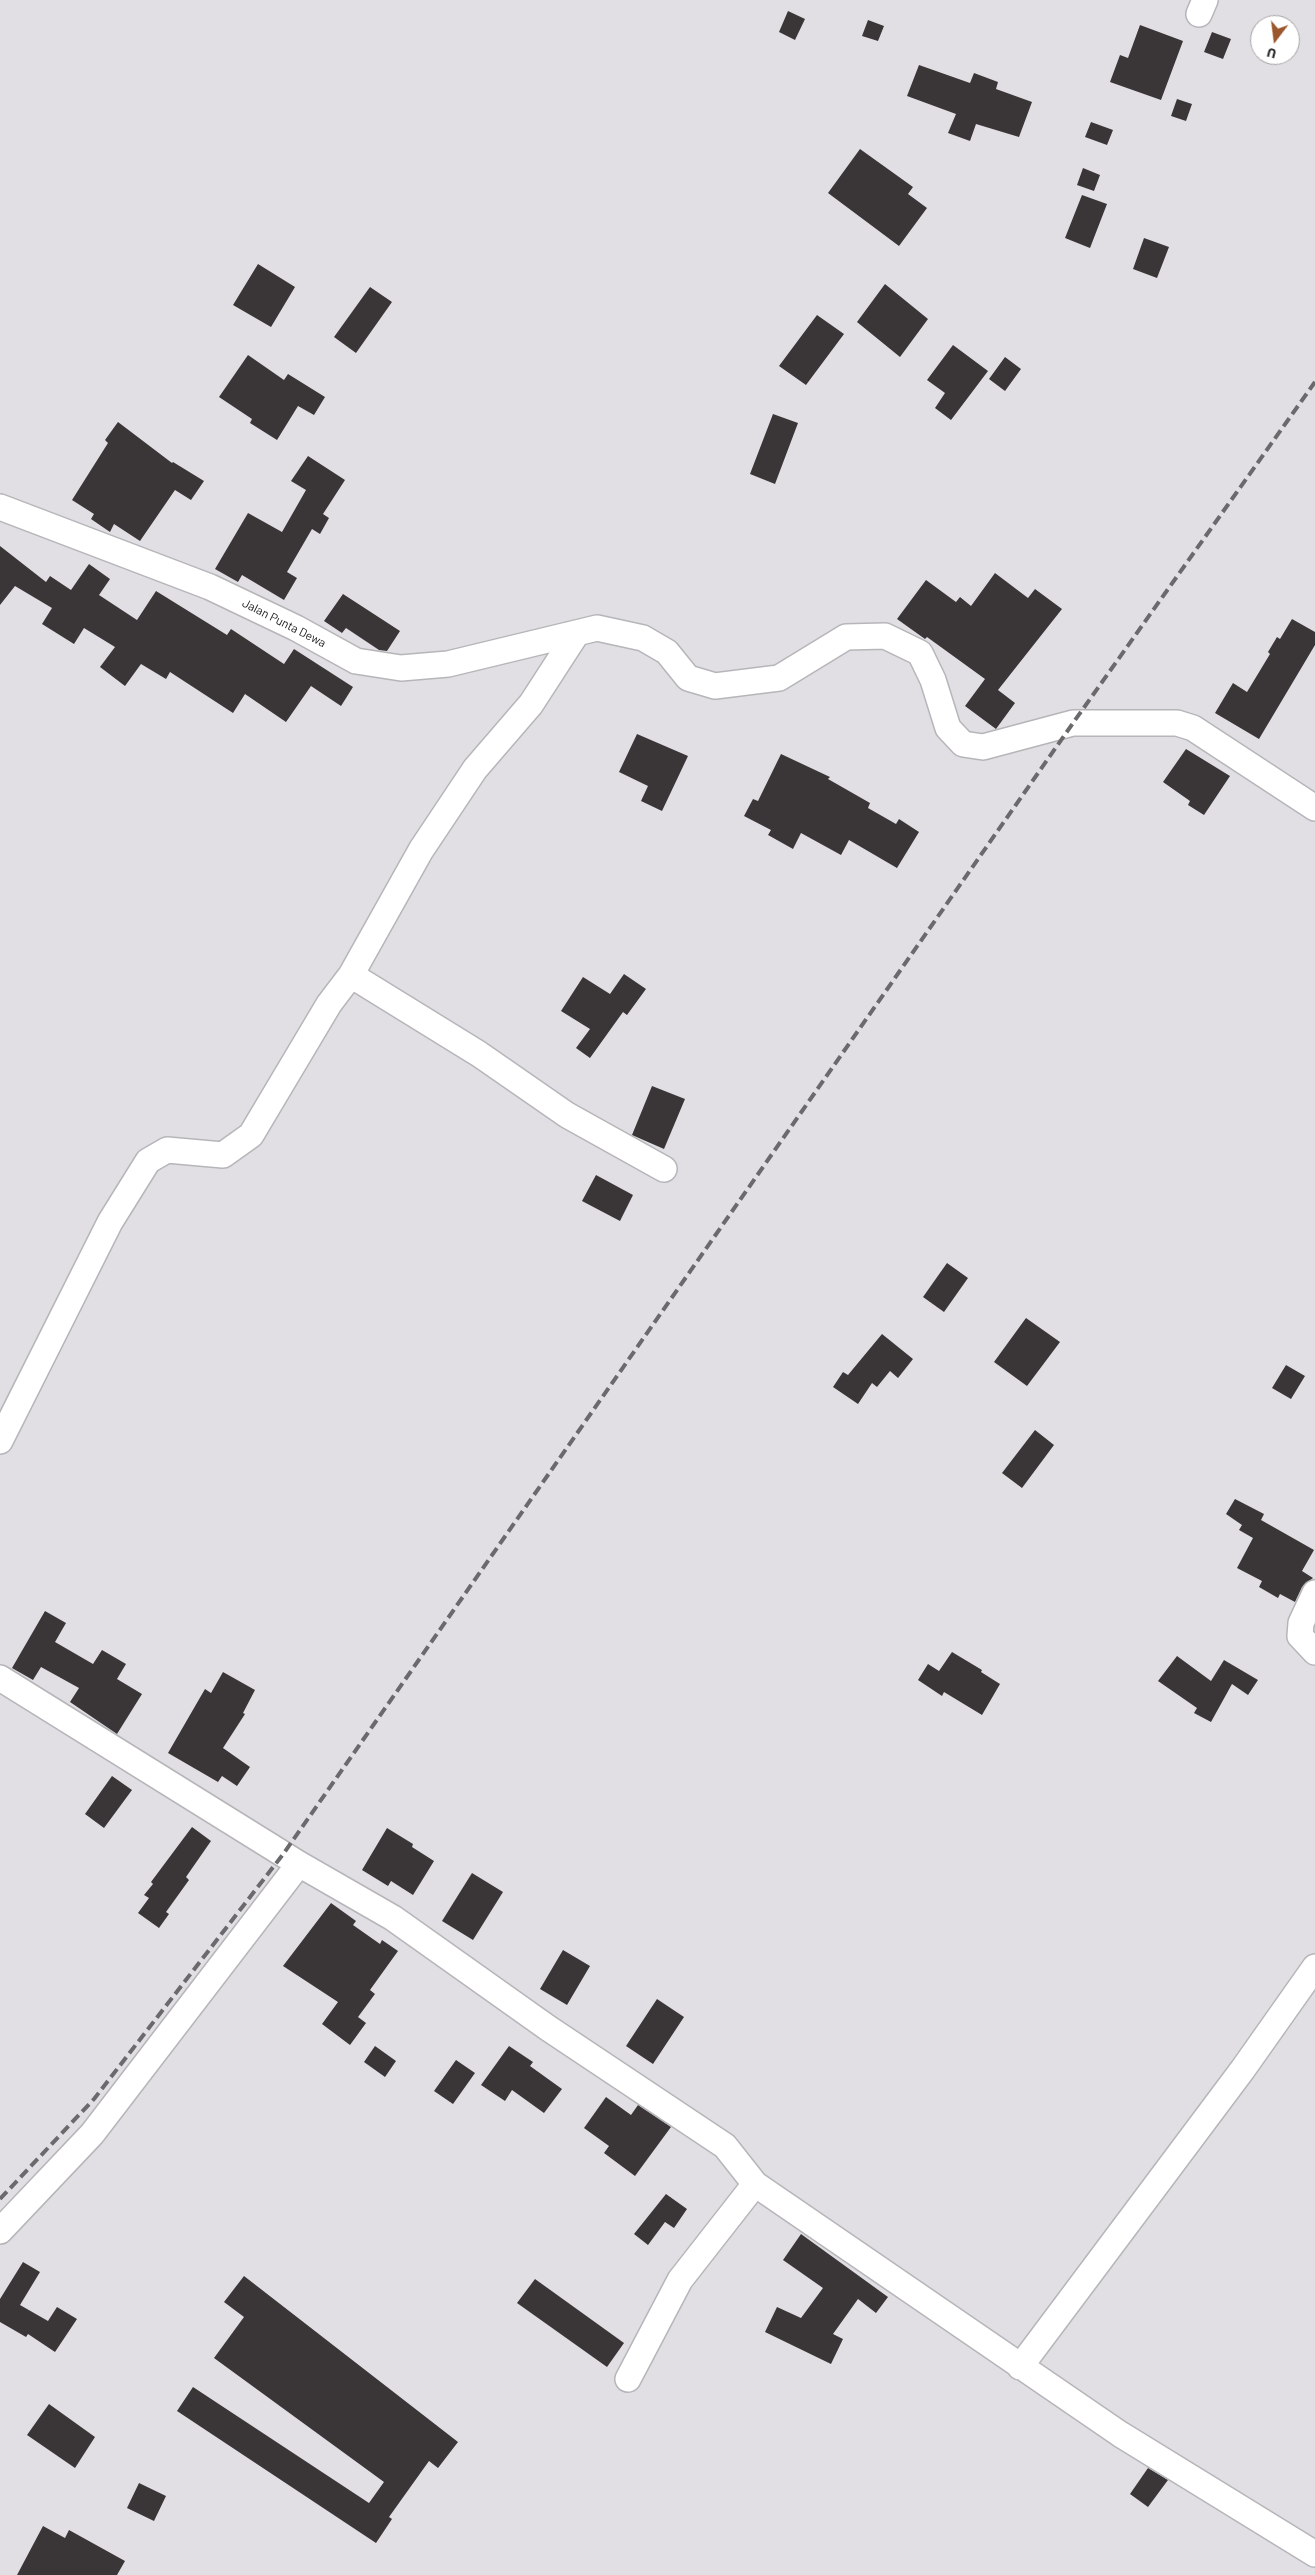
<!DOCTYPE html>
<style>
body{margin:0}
#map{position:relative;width:1315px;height:2575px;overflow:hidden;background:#e1dfe3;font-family:Barlow,sans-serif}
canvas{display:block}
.north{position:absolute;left:1250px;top:15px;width:50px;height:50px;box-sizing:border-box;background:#fff;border:1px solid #a3a3a3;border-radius:50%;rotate:195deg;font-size:14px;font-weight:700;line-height:20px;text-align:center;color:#19191a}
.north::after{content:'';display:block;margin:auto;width:18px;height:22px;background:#9b562b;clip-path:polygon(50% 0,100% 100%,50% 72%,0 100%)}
</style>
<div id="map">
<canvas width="1315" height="2575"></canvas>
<div class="north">U</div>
</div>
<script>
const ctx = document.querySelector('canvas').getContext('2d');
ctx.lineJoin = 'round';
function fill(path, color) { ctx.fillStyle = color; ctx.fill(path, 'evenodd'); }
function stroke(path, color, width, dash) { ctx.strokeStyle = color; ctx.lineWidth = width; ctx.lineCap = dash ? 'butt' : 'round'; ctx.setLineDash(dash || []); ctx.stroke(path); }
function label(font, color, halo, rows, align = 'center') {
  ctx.font = font + ' Barlow,sans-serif'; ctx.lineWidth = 5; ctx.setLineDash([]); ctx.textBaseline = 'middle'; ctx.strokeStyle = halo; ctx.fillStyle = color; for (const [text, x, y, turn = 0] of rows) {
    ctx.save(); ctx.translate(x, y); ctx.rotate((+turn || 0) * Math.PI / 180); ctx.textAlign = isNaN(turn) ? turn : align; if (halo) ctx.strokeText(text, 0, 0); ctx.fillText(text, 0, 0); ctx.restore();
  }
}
fill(new Path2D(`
 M788,11L805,19L795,40L779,32Z
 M868,20L884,26L878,41L862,36Z
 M1140,25L1183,41L1161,100L1110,82L1120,55L1128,58Z
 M1212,32L1231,39L1223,59L1204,52Z
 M919,65L970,83L974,73L998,82L996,89L1032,102L1019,137L976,124L970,141L948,133L956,114L907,96Z
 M1177,99L1192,104L1186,121L1171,116Z
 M1091,122L1113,130L1107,145L1085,137Z
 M860,149L913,187L908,194L927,208L899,246L828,193Z
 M1083,168L1100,175L1094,191L1077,185Z
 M1082,195L1107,204L1090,248L1065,238Z
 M1144,238L1169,247L1157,278L1133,269Z
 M258,264L295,287L271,327L233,305Z
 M885,284L928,319L900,357L857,322Z
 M370,287L392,302L356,353L334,337Z
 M817,315L844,334L806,385L779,366Z
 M953,345L988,371L951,420L935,408L945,393L927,380Z
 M248,355L284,380L288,374L325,397L314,415L298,406L277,440L250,423L252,419L219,397Z
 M1005,357L1021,369L1005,391L989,379Z
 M773,414L798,423L775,484L750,474Z
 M118,422L172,463L173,462L204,481L191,500L175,490L140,541L114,524L110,532L91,519L94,514L72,500L108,443L105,440Z
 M308,456L345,480L323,514L329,518L320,534L312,529L287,572L297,578L284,600L242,575L238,582L215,569L248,513L282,532L306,490L291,481Z
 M0,546L46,582L50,576L71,590L89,564L110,579L99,595L137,620L156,591L227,635L231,629L284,664L294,649L353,687L341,706L311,686L286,722L245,694L233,713L170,672L166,679L141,664L125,686L100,667L115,647L84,628L74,644L42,624L52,608L15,586L0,605Z
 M995,573L1028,598L1035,589L1062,609L998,690L1015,703L996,729L965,706L985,679L927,637L925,639L897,619L926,580L956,602L960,597L971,606Z
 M343,594L400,631L387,651L379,650L346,628L342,633L324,621Z
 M1292,619L1315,632V645L1259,739L1215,713L1233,683L1247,692L1270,654L1268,652L1277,637L1280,639Z
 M637,734L688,756L662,811L641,801L648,786L619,772Z
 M1186,749L1230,776L1204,815L1188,805L1190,801L1163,782Z
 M781,754L830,777L828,779L870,803L868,808L896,824L899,819L919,832L897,868L849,840L841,855L801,833L793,849L768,835L771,830L744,816L753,799L758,801Z
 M624,974L646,989L627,1015L623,1012L590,1058L576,1048L590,1029L561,1011L583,977L610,994Z
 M652,1086L685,1099L664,1149L632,1135Z
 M596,1175L633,1195L620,1221L582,1201Z
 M947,1263L968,1278L944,1312L923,1297Z
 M1026,1318L1060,1342L1027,1386L994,1362Z
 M882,1334L913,1359L898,1378L890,1371L877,1387L872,1383L858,1404L833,1387L843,1372L848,1375Z
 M1286,1365L1305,1376L1291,1399L1272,1388Z
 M1035,1430L1054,1445L1022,1488L1002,1473Z
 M1235,1499L1264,1514L1261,1520L1314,1550L1302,1571L1313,1578L1302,1587L1295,1602L1280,1594L1278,1598L1259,1587L1262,1581L1237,1568L1253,1538L1239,1530L1242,1525L1226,1514Z
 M45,1611L66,1623L55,1642L93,1664L102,1650L126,1664L117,1679L142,1694L117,1734L70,1702L79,1688L41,1667L33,1680L12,1668Z
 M952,1652L982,1670L981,1672L1000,1684L982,1715L944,1692L942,1696L918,1680L928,1664L939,1671Z
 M1177,1656L1211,1681L1224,1660L1258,1680L1248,1695L1232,1684L1211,1722L1194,1713L1197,1708L1158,1681Z
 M223,1672L255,1690L243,1713L245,1714L223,1748L250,1767L237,1786L222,1776L218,1782L168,1753L205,1689L211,1693Z
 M112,1776L132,1790L104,1828L85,1814Z
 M192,1827L211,1841L186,1877L189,1880L166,1912L169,1914L159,1928L138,1913L149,1898L144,1895L153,1884L151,1882Z
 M387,1828L413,1844L412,1847L434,1861L413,1895L391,1881L388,1886L362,1870Z
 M472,1873L503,1892L473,1940L442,1921Z
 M331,1903L356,1921L353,1925L380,1944L382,1940L398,1951L370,1990L375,1994L358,2017L366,2023L350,2045L322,2024L338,2002L283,1966Z
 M563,1950L590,1966L567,2005L540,1989Z
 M657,1999L684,2017L653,2064L626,2046Z
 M375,2046L396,2061L385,2077L364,2062Z
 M509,2046L533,2062L530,2066L562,2089L544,2113L512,2090L505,2101L481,2085Z
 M456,2060L475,2073L453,2104L434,2091Z
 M606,2097L631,2115L638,2105L671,2127L635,2176L604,2153L609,2146L584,2128Z
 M666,2194L687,2209L674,2228L665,2222L648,2245L634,2234Z
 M801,2234L888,2297L876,2313L858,2299L833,2334L843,2339L831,2364L765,2332L777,2307L801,2318L823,2288L783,2260Z
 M23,2262L40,2272L20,2305L48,2321L57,2307L77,2319L55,2352L28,2334L26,2337L0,2322V2299Z
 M244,2276L458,2442L438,2468L429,2461L389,2517L392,2519L376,2543L177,2411L193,2387L369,2503L384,2482L214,2358L244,2317L224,2302Z
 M535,2279L624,2343L607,2367L517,2303Z
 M49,2404L95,2437L75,2468L27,2435Z
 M1148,2468L1168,2480L1148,2507L1130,2494Z
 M139,2483L166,2496L154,2521L127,2508Z
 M43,2526L65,2538L69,2530L125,2561L117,2575H17Z`), '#3a3638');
const street = new Path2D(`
 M1199,14L1205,0
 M0,507L210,587L296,628L356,661L401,668L448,664L597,628L643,638L667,652L688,678L715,686L779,678L846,637L885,636L920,653L933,680L948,728L963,744L983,747L1073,723H1177L1193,728L1315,808
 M351,975L479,1054L567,1115L664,1169
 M0,1441L110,1222L148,1161L167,1150L223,1155L251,1135L329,1004L351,975L421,850L475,769L531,704L577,633
 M1315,1593L1301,1623L1300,1636L1315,1652
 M0,1678L299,1864L393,1918L548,2028L725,2146L755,2184L1120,2434L1315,2554
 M0,2231L92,2134L299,1864
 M1020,2367L1243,2069L1315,1967
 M628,2379L680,2280L755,2184`);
stroke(street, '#b6b5b9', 28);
stroke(street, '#fff', 25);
stroke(new Path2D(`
 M0,2199L94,2099L284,1853L1073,723L1315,382`), '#6a696b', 4, [10, 5]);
label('12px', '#19191a', '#fff', [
 ["Jalan Punta Dewa",284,623,27]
]);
</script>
